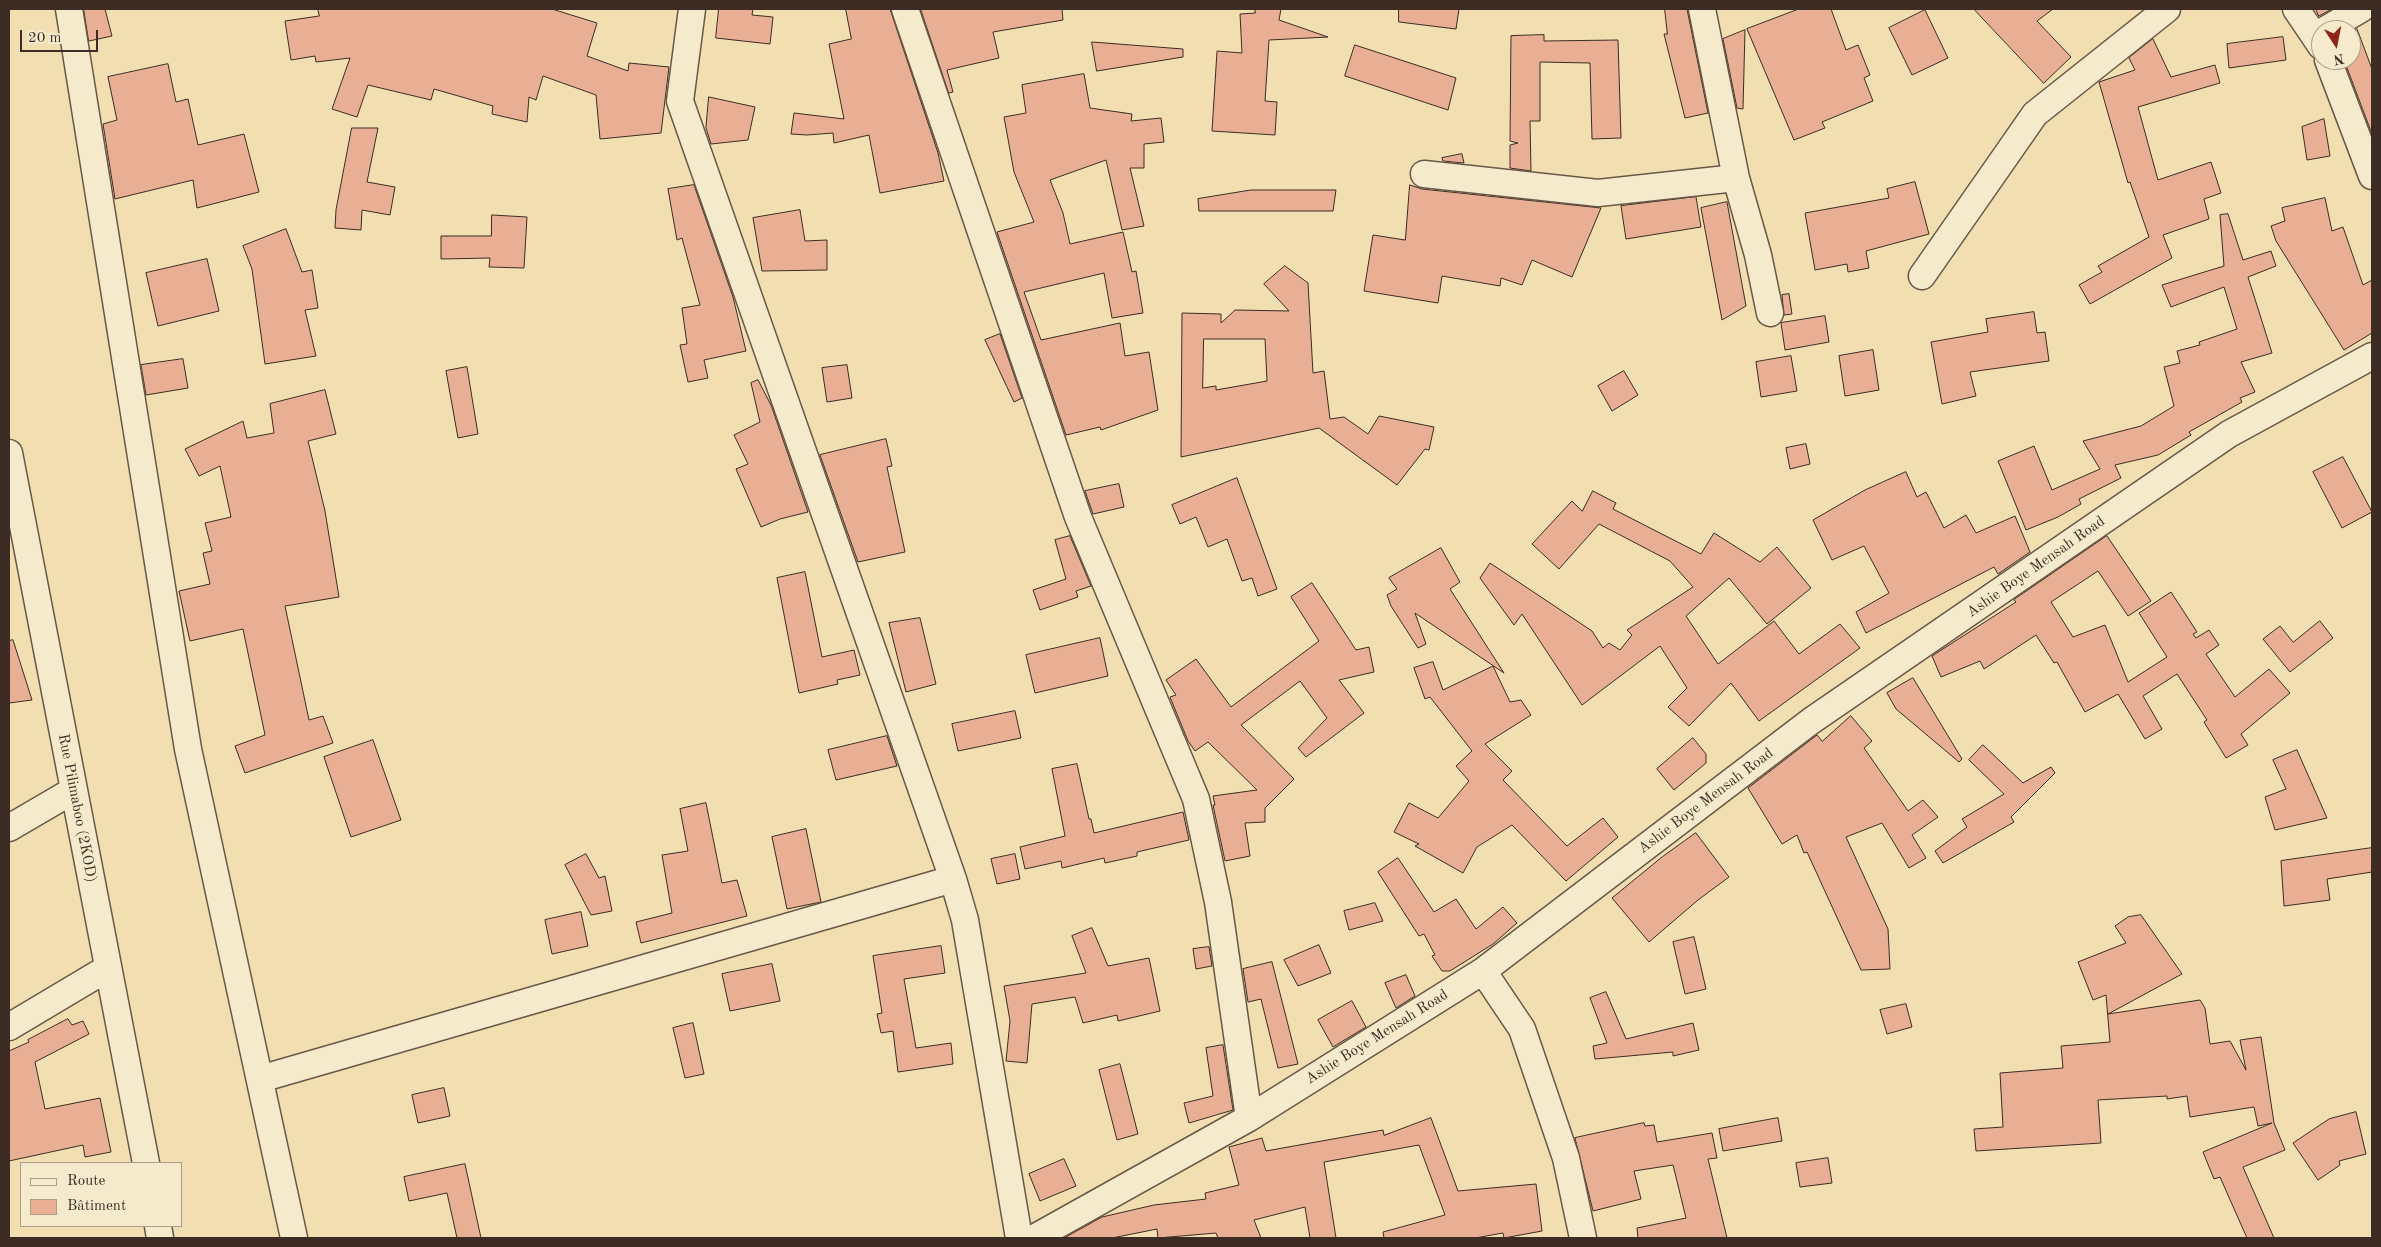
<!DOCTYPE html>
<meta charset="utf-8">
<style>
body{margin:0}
#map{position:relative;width:2381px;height:1247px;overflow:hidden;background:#f1deb1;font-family:"Old Standard TT",serif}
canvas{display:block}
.frame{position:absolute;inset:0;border:10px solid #3c2c24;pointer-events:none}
.legend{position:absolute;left:20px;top:1162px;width:162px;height:65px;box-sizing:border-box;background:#f6eacc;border:1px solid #ac9e89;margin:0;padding:6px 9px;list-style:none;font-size:15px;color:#3c2c24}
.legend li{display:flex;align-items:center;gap:10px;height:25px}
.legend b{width:25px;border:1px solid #ac9e89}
.north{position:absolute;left:2311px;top:20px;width:50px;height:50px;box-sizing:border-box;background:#f6eacc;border:1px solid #ac9e89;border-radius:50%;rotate:169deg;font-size:14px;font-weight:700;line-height:20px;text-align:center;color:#3c2c24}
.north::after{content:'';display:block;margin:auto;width:18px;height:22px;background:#8f2418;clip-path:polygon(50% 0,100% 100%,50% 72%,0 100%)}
.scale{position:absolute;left:20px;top:30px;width:78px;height:22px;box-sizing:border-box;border:2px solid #3c2c24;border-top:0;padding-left:6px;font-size:15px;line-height:18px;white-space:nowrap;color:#3c2c24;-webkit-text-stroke:4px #f6eacc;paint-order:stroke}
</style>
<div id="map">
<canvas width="2381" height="1247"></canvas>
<div class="frame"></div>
<ul class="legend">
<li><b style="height:6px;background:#f6eacc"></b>Route</li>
<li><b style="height:14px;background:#e9af94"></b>Bâtiment</li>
</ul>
<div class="north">N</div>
<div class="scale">20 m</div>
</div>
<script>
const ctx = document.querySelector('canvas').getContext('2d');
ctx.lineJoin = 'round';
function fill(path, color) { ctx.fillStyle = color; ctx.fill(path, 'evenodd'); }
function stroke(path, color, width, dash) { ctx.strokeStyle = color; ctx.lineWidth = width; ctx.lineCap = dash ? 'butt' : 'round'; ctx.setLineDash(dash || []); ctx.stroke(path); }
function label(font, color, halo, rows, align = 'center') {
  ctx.font = font + ' "Old Standard TT",serif'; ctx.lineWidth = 4; ctx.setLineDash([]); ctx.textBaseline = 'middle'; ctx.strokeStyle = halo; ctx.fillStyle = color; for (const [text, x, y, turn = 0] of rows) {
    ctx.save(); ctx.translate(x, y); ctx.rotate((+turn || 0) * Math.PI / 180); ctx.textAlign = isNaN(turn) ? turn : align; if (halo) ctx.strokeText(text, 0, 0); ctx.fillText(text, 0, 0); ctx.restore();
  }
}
const building = new Path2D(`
 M84,9H105L112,36L89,41Z
 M318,9H552L597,23L587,56L628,71L629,63L669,67L661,133L600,139L596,95L543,76L536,100L529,97L527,122L492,114L493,106L434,89L431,100L368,85L357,117L332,109L350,58L316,62L315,56L291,60L285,21L319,16Z
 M719,9H753L752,15L773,17L770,44L716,38Z
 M846,9H890L938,153L944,181L880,193L869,135L834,143L833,133L807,135L791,134L794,113L844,119L829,44L851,39Z
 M921,9H1062L1063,20L993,32L999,58L947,70L953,92L949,93Z
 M1255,9H1281L1279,20L1328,37L1269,40L1265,101L1277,102L1275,135L1212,131L1217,51L1242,53L1240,14L1255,13Z
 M1399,9H1459L1456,29L1399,22Z
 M1665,9H1687L1708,113L1685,118L1664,34H1667Z
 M1799,9H1831L1846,50L1858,45L1870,75L1864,78L1873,101L1822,122L1825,128L1794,140L1747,29Z
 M1974,9H2053L2037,21L2071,57L2044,83Z
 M2316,9H2332L2319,16Z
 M1925,10L1948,58L1912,75L1889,28Z
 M2357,29L2372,69V134L2344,60H2351V32Z
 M1745,30L1743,109L1737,108L1723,39Z
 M1544,35V41L1618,40L1621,138L1592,139L1590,63L1540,62V121H1530L1531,171L1510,168V145L1518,143L1510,141L1511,36Z
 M2283,37L2286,60L2229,68L2227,44Z
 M2153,39L2171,77L2215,65L2220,83L2138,107L2158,180L2211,162L2221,193L2204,199L2209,219L2163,235L2172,258L2090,304L2079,285L2102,272L2098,266L2149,237L2130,182L2128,183L2099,82L2135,70L2129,58Z
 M1092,42L1183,49V57L1097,71Z
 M1355,45L1456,78L1448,110L1345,76Z
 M168,64L176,102L188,99L198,145L244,134L259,192L197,208L193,180L115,199L103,124L117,120L108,77Z
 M1084,74L1090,108L1132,114L1131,121L1161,118L1164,142L1144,144V168H1130L1144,226L1122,230L1106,160L1050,180L1063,213L1070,244L1123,232L1132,272L1136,271L1143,313L1112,318L1104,273L1024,292L1041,340L1120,323L1125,356L1149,352L1158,410L1101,430L1100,427L1066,435L997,232L1034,222L1014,172L1004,117L1026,113L1022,85Z
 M709,97L755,107L748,140L711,144L706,128Z
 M2324,119L2330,156L2307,160L2302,127Z
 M352,128H378L367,182L395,187L390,215L362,210L361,230L335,228L336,210Z
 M1462,154L1464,163L1443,161L1442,158Z
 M1915,182L1929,234L1866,251L1869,268L1848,272L1847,264L1815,270L1805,213L1889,198L1887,189Z
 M694,185L733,297L746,351L704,360L708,378L688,382L680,345L687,344L682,308L700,305L682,238L677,240L668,189Z
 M1410,185L1422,189L1601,208L1572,277L1532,260L1522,285L1501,278L1500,286L1442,276L1438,303L1364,291L1373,235L1405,240Z
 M1251,190H1336L1333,211H1199L1198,199Z
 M1696,197L1701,227L1626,239L1621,206Z
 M2325,198L2332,231L2343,227L2363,285L2372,280V333L2344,350L2276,241L2271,226L2285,221L2282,208Z
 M1727,202L1746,306L1722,320L1701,208Z
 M800,210L805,241L827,240V270L762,271L753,218Z
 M2228,214L2243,260L2271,251L2276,266L2248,277L2272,353L2241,362L2255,392L2240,398L2242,402L2189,432L2191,435L2158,455L2115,465L2121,478L2079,499L2081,504L2058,517L2026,530L1998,461L2034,446L2052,490L2100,469L2083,441L2141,426L2174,406L2164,367L2180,363L2177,351L2200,345L2199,342L2237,329L2224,287L2171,307L2162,285L2224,266L2220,215Z
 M492,215L527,217L524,268L489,267L490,258L441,259V236H491Z
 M286,229L302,272L312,270L318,308L305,310L316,356L265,364L252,269L243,246Z
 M207,259L219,311L158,326L146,273Z
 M1285,266L1308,283L1313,373L1324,371L1330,419L1344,417L1368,434L1379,416L1434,427L1429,450L1425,449L1397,485L1319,428L1181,457L1182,313L1221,314V323L1235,310L1289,311L1264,284ZM1204,339H1265L1267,381L1216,390V386L1203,388Z
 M1789,294L1792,314L1784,315L1782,295Z
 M2034,312L2037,333L2045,332L2049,361L1970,372L1976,396L1942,404L1931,342L1988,332L1986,319Z
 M1825,316L1829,342L1785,350L1781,323Z
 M1000,334L1022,398L1014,402L985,340Z
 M1873,350L1879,390L1845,396L1839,356Z
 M1791,356L1797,391L1761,397L1756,362Z
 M183,359L188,388L146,395L141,365Z
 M847,365L852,398L827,402L822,368Z
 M467,367L478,434L458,438L446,371Z
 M1624,371L1638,395L1612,411L1598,386Z
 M758,380L771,405L808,512L780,519L761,527L736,469L748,464L734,435L760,422L751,383Z
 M325,390L336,434L308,441L325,511L339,597L285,606L309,720L323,716L333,743L245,773L235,746L265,735L243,629L190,641L179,591L210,584L203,553L212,551L205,523L231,517L220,466L199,476L185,449L243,421L247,438L274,433L270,404Z
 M886,439L892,466L887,467L905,552L858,562L820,455Z
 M1806,444L1810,464L1790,469L1786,448Z
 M2343,457L2372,512L2342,528L2313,472Z
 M1906,472L1917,497L1926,492L1944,528L1966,515L1976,533L2015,516L2030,552L1998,574L1994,567L1866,633L1856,612L1889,593L1864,546L1832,560L1813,520L1865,490Z
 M1237,478L1277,589L1258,596L1252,578L1242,581L1227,539L1208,547L1196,517L1180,524L1172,505Z
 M1119,484L1124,507L1093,514L1085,491Z
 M1593,491L1616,503L1613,509L1701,554L1714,533L1760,562L1777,547L1811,588L1767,624L1729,578L1686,616L1718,664L1774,621L1799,654L1840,624L1860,648L1759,721L1731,683L1689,726L1668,707L1687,688L1660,646L1582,705L1522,614L1514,625L1480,578L1490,563L1592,631L1603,648L1609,643L1620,650L1632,635L1627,630L1693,587L1670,561L1599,524L1559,569L1532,544L1572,501L1582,511Z
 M1070,536L1091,586L1076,591L1078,597L1040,610L1033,590L1066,579L1055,540Z
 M2107,536L2151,601L2128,616L2098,571L2051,602L2073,637L2105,625L2128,682L2167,657L2139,613L2171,592L2197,632L2193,634L2196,638L2209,630L2219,645L2206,654L2235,697L2269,669L2290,693L2241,734L2248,745L2226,758L2204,722L2207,720L2177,674L2143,696L2162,729L2145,739L2118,694L2085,712L2057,662L2054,663L2036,635L1984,669L1980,661L1941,677L1932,656L2016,602L2014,600Z
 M1441,548L1460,582L1450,589L1504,673L1415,613L1426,644L1418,648L1391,606L1387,595L1397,589L1389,578Z
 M805,572L822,657L854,650L860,675L837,680L838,684L799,693L777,578Z
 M1312,583L1356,650L1369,647L1374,672L1339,680L1364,713L1306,757L1298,748L1327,718L1300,681L1241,725L1294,779L1265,808V822L1245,823L1250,856L1225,861L1213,805H1215L1213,796L1257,790L1208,742L1195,751L1188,741L1170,697L1176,695L1166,680L1196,659L1231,707L1319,641L1291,597Z
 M920,618L936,684L906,692L889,623Z
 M2320,621L2333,638L2290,672L2263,639L2280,626L2293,642Z
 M1100,638L1108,676L1035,693L1026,655Z
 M13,640L32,700L9,703V641Z
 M1433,662L1443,690L1493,666L1510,702L1521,700L1531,715L1485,744L1512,771L1503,780L1567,846L1603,818L1618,837L1566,881L1512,825L1477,847L1463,873L1415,846L1419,844L1394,832L1409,803L1438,818L1469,781L1456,766L1472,751L1430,697L1425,699L1414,668Z
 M1913,678L1962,759L1959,762L1896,709L1887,693Z
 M1015,711L1021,738L958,751L952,724Z
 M1851,716L1872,741L1864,748L1908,811L1923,800L1938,817L1912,835L1926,858L1909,868L1882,823L1846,837L1888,929L1890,969L1861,970L1807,852L1804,853L1797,835L1782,844L1748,788L1817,735L1822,741Z
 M887,736L897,766L836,780L828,750Z
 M1693,738L1706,754V763L1674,790L1657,769Z
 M373,740L401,820L351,837L324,757Z
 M1983,745L2023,783L2051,767L2055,773L2011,817L2014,822L1943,863L1935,851L1967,827L1962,819L2004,794L1969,760Z
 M2297,750L2327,818L2275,830L2265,797L2286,789L2273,760Z
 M1077,764L1089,819H1091L1094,833L1183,812L1189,840L1137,852V856L1105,863L1104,858L1062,868L1061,861L1025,869L1020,847L1065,836L1052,769Z
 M706,803L722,883L737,880L747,916L641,943L636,922L672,913L662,855L688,851L680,809Z
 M806,829L821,902L787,909L772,837Z
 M1696,833L1729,877L1698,900L1649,942L1612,898L1662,857Z
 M2372,848V872L2327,879L2330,900L2284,906L2281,861Z
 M586,854L599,878L605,876L612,911L591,915L565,865Z
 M1015,854L1020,879L997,884L991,859Z
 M1398,858L1434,912L1456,899L1476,929L1503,907L1517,923L1493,944L1450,971H1442L1432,956L1435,955L1424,934L1419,936L1378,872Z
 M1375,903L1383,921L1349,930L1344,911Z
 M581,912L588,946L552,954L545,920Z
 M2141,915L2182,974L2108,1014L2200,1000L2205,1008L2210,1044L2230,1041L2246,1070L2240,1040L2261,1037L2274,1123L2285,1150L2243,1167L2274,1238H2247L2220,1177L2214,1179L2203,1152L2272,1123L2258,1126L2254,1107L2190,1117L2187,1096L2167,1099V1096L2098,1100L2101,1143L1976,1151L1974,1129L2003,1127L2000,1073L2063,1068L2061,1046L2110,1042L2106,995L2093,1000L2078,962L2126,943L2115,926L2128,917Z
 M1092,928L1108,966L1149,958L1160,1011L1118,1021L1117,1015L1083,1023L1075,997L1032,1004L1027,1063L1006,1061L1010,1021L1004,986L1086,973L1072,936Z
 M1694,937L1706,989L1685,994L1673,942Z
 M1319,945L1331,973L1298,986L1284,960Z
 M941,946L945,973L904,979L916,1048L951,1043L953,1064L898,1072L893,1031L881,1033L877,1014L882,1013L873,956Z
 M1209,947L1212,966L1196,969L1193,949Z
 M1272,962L1298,1064L1278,1068L1261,999L1248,1002L1243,969Z
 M772,964L780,1001L730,1011L722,974Z
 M1406,975L1415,996L1396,1008L1385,983Z
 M1606,992L1626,1039L1693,1023L1699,1050L1673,1056V1052L1595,1059L1593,1046L1607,1043L1590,998Z
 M1352,1001L1366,1027L1333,1047L1318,1020Z
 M1906,1004L1912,1027L1887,1034L1880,1010Z
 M68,1019L72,1025L83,1021L89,1034L35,1062L45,1109L100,1098L111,1152L85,1157L83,1145L9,1161V1051L29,1042L28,1040Z
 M693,1023L704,1074L685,1078L673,1028Z
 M1223,1045L1233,1110L1189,1123L1184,1103L1213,1096L1206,1048Z
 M1120,1064L1138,1134L1117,1140L1099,1070Z
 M444,1088L450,1116L418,1123L412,1095Z
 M2356,1112L2366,1154L2339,1161L2340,1165L2318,1180L2293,1143L2329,1119Z
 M1431,1118L1458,1191L1536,1184L1542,1231L1504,1238L1503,1233L1475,1238H1384L1383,1232L1445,1215L1419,1145L1324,1162L1336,1238H1310L1305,1207L1254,1220L1261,1238H1218L1216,1233L1158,1238L1157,1229L1112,1238H1064L1102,1217L1154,1205L1206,1199L1205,1193L1239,1185L1229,1147L1262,1138L1266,1151L1383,1130L1384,1135Z
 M1778,1118L1782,1141L1723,1151L1719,1129Z
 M1644,1123L1645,1126L1654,1125L1657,1142L1712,1133L1717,1158L1708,1159L1727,1238H1638L1637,1228L1686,1218L1673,1165L1634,1171L1641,1199L1593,1211L1575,1138Z
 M1828,1158L1832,1183L1800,1187L1796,1163Z
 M1064,1159L1076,1186L1040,1201L1029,1174Z
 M465,1164L481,1238H457L447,1193L409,1201L404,1177Z`);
fill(building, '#e9af94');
stroke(building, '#3c2c24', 1);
const minor = new Path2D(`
 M69,9L188,749L294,1238
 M692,9L680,101L953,879
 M905,9L1078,517L1196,799L1218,902L1249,1118
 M1702,9L1736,178L1758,255L1770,313
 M2296,9L2321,46
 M2325,30L2361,9
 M2328,60L2372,176
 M1424,174L1598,193L1736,178
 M1922,276L2035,114L2167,9
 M9,453L146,1163
 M9,828L74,790
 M1483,971L1522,1029L1566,1158L1583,1238
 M9,1027L108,968
 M260,1079L953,879L965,920L1019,1238
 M158,1226L160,1238
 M1034,1238L1249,1118L1483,971L1811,721L2229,434L2372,356`);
stroke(minor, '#695847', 29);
stroke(minor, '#f6eacc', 26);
label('15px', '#3c2c24', '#f6eacc', [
 ["Ashie Boye Mensah Road",2036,567,-35],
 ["Ashie Boye Mensah Road",1706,801,-37],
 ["Rue Pilimaboo (2KOD)",77,808,79],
 ["Ashie Boye Mensah Road",1377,1037,-32]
]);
</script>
